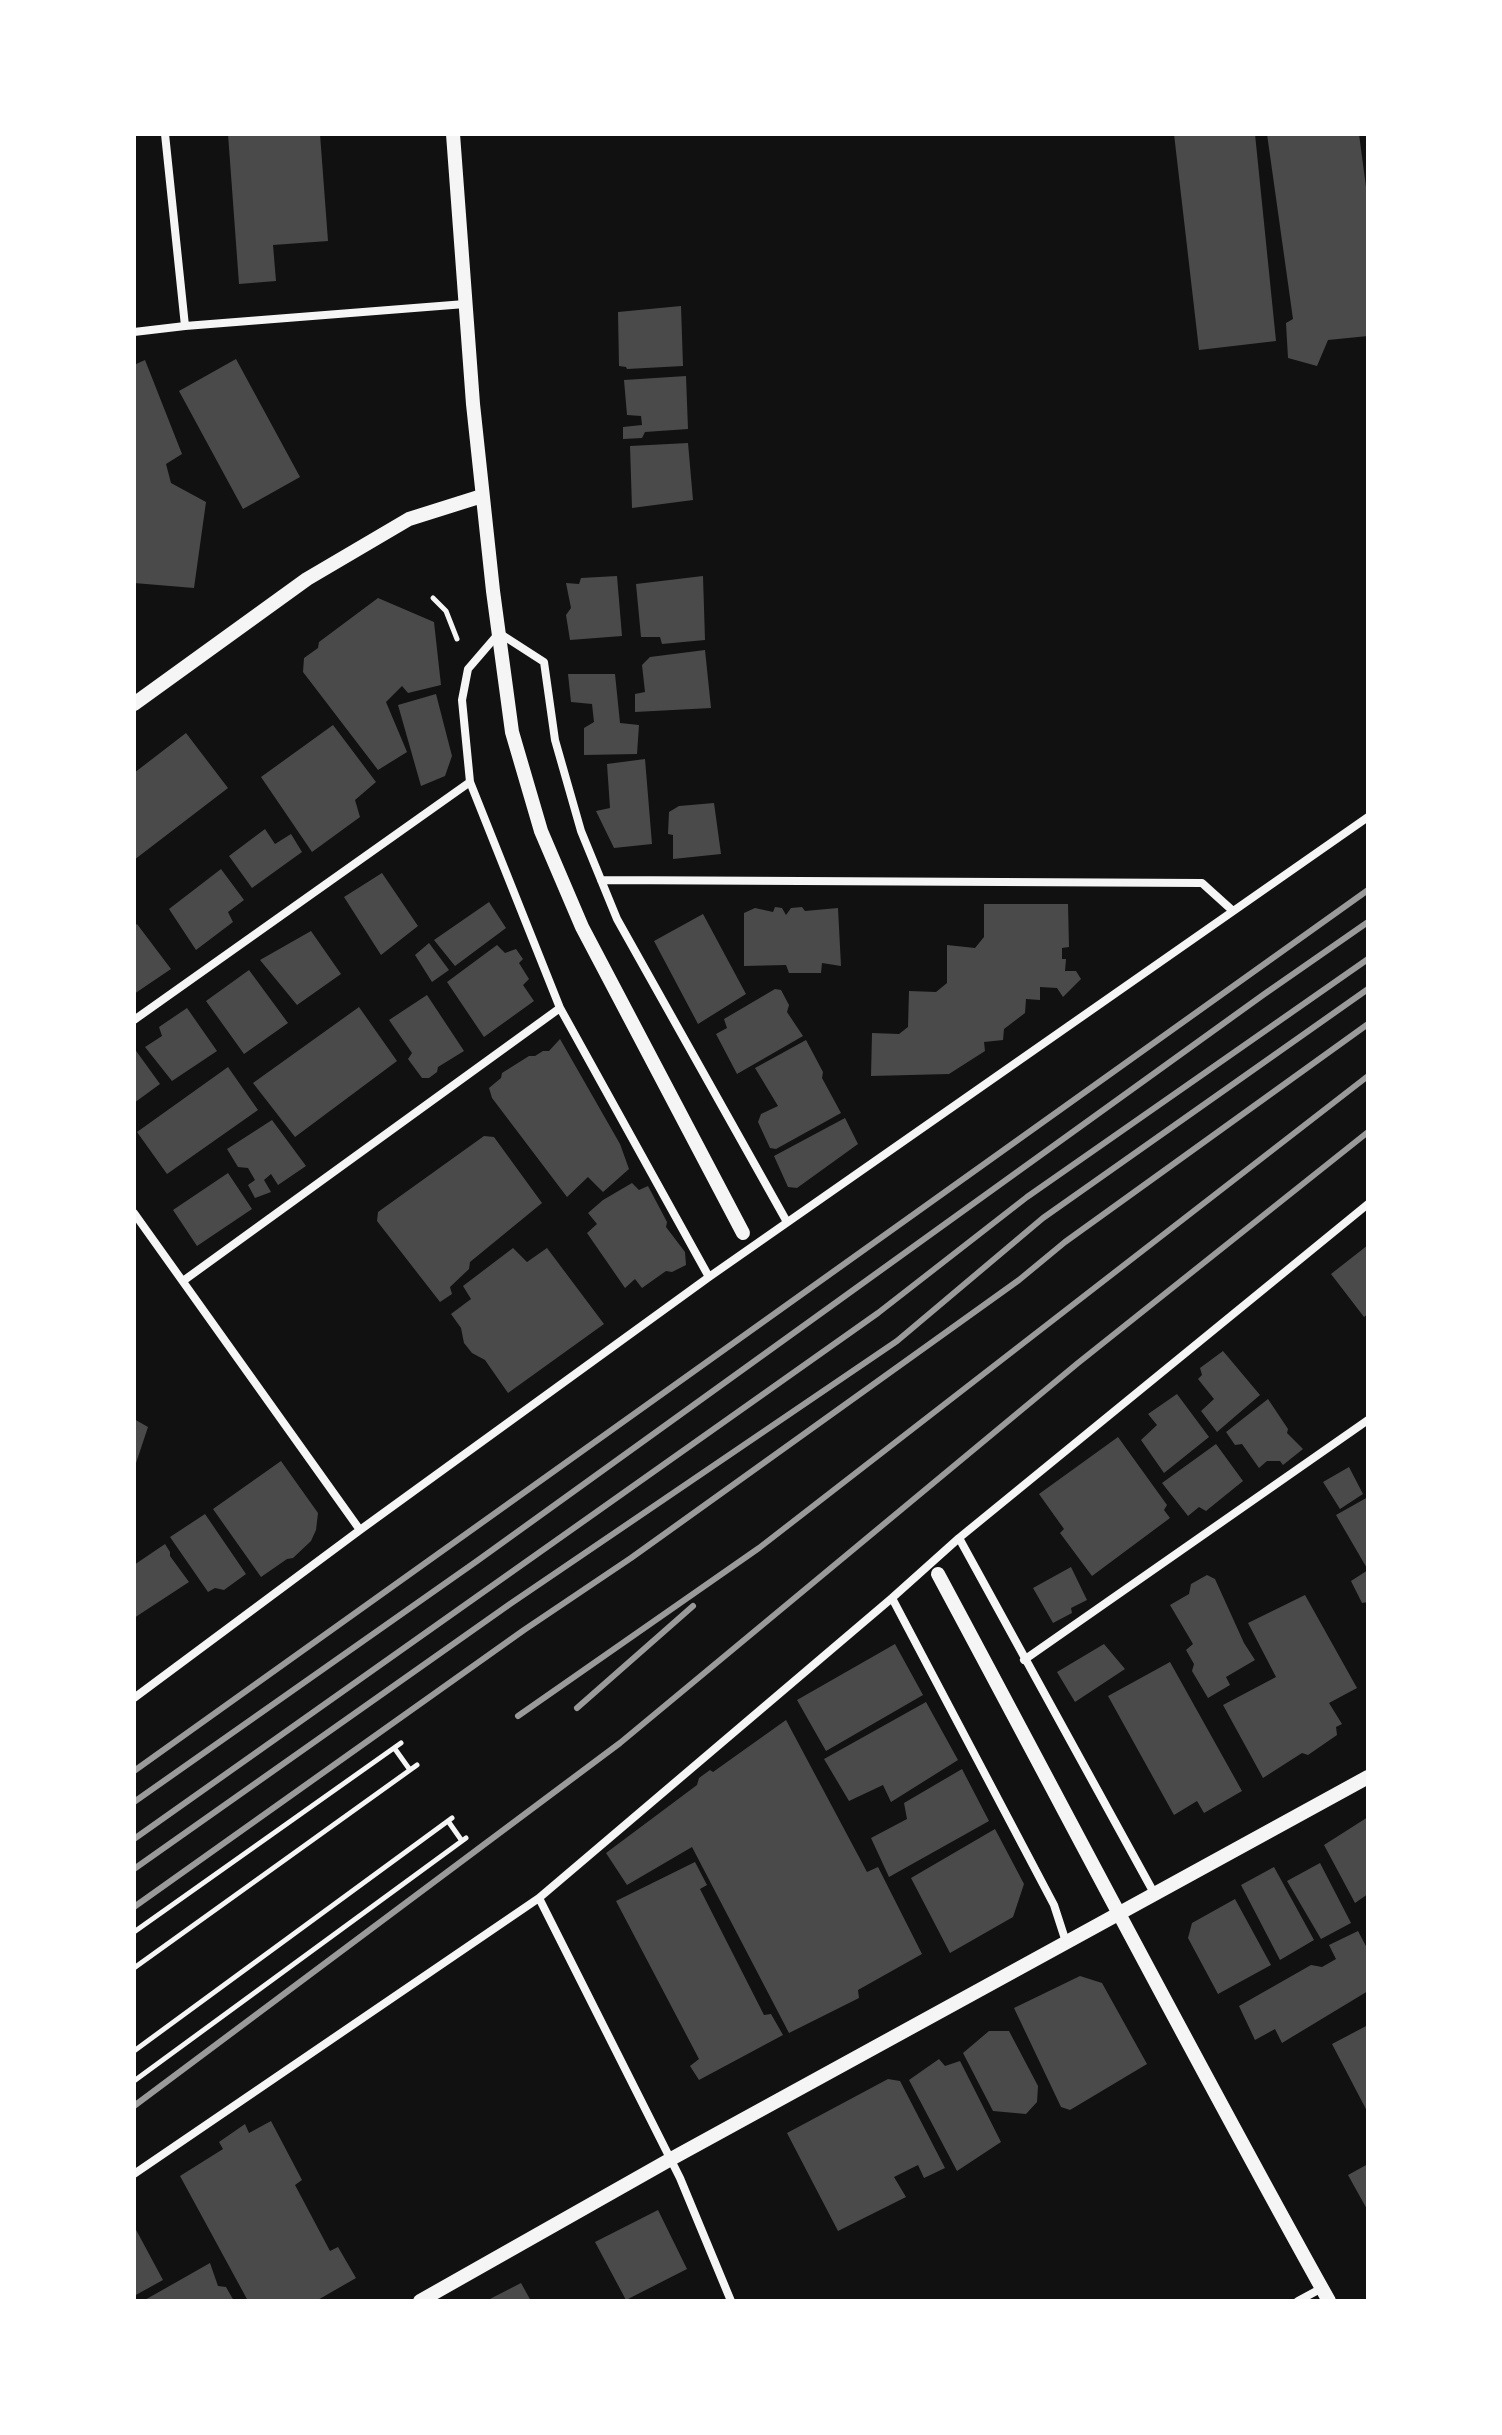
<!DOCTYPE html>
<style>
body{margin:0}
#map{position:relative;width:1502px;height:2435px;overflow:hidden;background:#111;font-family:"Archivo Narrow",sans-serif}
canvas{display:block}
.frame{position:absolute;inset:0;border:136px solid #fff;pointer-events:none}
</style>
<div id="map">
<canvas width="1502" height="2435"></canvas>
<div class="frame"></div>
</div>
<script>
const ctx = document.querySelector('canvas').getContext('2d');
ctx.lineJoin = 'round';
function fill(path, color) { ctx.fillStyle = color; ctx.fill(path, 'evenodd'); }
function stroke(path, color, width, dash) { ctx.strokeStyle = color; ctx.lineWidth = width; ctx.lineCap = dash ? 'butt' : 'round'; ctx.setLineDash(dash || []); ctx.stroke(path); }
fill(new Path2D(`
 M228,134H320L328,241L273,245L276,281L239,284Z
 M1174,134H1255L1276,341L1199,350Z
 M1267,134H1359L1368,202V336L1328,340L1317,366L1288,358L1286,323L1293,319Z
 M681,306L683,366L627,369L626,367L619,366L618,312Z
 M236,359L300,477L243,509L179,391Z
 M145,360L182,454L166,464L171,483L206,502L194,588L134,583V365Z
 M686,376L688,429L645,432L642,438L623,439V427L642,425L641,416L627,415L624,380Z
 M688,443L693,500L632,508L630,446Z
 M617,576L622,636L570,640L566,615L571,608L566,583L579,584L581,578Z
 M703,576L705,640L662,644L660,637H641L636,584Z
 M378,598L434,622L441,685L408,693L402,686L386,702L407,752L378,770L303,672L304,658L318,648L319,642Z
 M705,650L711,708L635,712V694L645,692L642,665L650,657Z
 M568,674H615L620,723L639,725L637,754L584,755V728L594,722L592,704L571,702Z
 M436,694L452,756L445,776L421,786L398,705Z
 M333,725L376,782L355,800L360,817L312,852L261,777Z
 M186,733L228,788L134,860V773Z
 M645,759L652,844L614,848L596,811L610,808L607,764Z
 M714,803L721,854L673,859V835L668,834L669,812L679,806Z
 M265,829L275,844L291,834L302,852L252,888L229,856Z
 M221,869L244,900L228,912L233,922L196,950L169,909Z
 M382,873L418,926L381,955L344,897Z
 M489,902L506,928L455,966L434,940Z
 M984,904H1068L1069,947L1062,948V959H1066L1065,971H1076L1081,979L1063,997L1057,988L1040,987V1000L1026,999L1025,1013L1004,1029L1003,1040L984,1042L985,1051L949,1074L871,1076L872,1033L899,1034L908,1027L909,991L936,992L947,983V945L975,948L984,937Z
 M775,907L782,908L786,915L791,908L802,907L805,911L838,908L841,966L822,963L821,973H789L786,965L744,966V913L755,908L773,912Z
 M703,914L746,994L698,1024L654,941Z
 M137,924L171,969L134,994V926Z
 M311,931L341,974L297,1005L260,960Z
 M429,943L449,970L432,982L415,955Z
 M497,945L505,953L516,949L523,959L519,963L529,979L523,985L534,1001L484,1037L447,982Z
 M249,970L288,1023L244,1054L206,1001Z
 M775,989L781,990L789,1005L787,1012L803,1036L737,1074L716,1034L727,1028L724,1019Z
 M427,995L464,1051L438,1067L437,1072L429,1078H422L408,1059L412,1053L389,1020Z
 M359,1007L397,1061L295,1137L253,1083Z
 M187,1008L217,1051L172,1081L145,1047L162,1036L159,1027Z
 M560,1039L620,1144L629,1169L603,1192L588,1177L567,1197L492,1098L489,1088L501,1078L502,1073L529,1056H535L543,1051H549Z
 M806,1040L823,1072L822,1078L841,1113L776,1149L770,1148L758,1122L761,1114L778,1106L755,1068Z
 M134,1048L160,1084L134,1103Z
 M228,1067L258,1110L167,1174L137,1132Z
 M845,1118L858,1144L797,1188L788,1187L774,1156Z
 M272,1120L306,1166L278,1185L271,1174L264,1180L271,1192L255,1198L248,1185L255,1180L248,1168L238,1167L227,1149Z
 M484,1136L494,1137L542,1203L470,1262L469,1269L450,1287L452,1294L440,1302L377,1221L378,1212Z
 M228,1173L252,1209L197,1246L173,1210Z
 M632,1183L639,1190L648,1186L667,1222L666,1227L685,1252L686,1265L672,1272L666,1271L642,1288L635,1279L625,1288L587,1233L597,1224L588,1213L603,1200Z
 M1368,1245V1314L1364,1317L1331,1274Z
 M513,1248L527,1262L547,1248L604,1324L508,1393L485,1360L472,1353L464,1343L461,1328L451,1314L471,1299L463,1286Z
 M1223,1351L1260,1395L1217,1432L1201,1411L1214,1399L1198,1379L1202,1375L1200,1368Z
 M1177,1394L1209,1437L1164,1473L1141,1440L1157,1425L1148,1414Z
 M1268,1399L1288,1429L1287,1433L1303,1449L1283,1465L1280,1461H1267L1259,1468L1242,1444L1235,1445L1226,1432Z
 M134,1419L148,1427L135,1466H134Z
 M1118,1437L1167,1505L1164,1510L1170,1518L1092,1576L1060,1533L1064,1529L1039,1494Z
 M1216,1444L1243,1481L1206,1511L1199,1507L1188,1516L1162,1483Z
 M281,1461L318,1513L316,1530L311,1541L293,1558L287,1559L261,1577L213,1509Z
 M1349,1467L1363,1494L1340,1509L1323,1482Z
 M1368,1497V1602L1362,1603L1351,1581L1368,1570L1336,1515Z
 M205,1514L246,1574L224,1590L215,1588L208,1592L170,1537Z
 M165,1544L170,1552V1556L189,1582L134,1618V1565Z
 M1071,1567L1087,1600L1071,1608L1072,1613L1053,1623L1033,1588Z
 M1207,1575L1215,1579L1244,1643L1255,1660L1226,1677L1230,1685L1208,1698L1192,1671L1194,1664L1186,1650L1193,1644L1170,1605L1189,1594L1191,1584Z
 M1305,1595L1357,1688L1329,1703L1342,1724L1336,1727L1337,1735L1308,1755L1302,1753L1263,1778L1223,1705L1276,1677L1248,1623Z
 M895,1644L923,1695L826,1751L797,1700Z
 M1104,1644L1125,1669L1075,1702L1057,1672Z
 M1170,1662L1242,1791L1204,1813L1197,1801L1174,1815L1108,1696Z
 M926,1702L958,1760L891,1802L883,1785L849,1801L824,1759Z
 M786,1720L867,1872L878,1867L922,1954L858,1990L859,1998L789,2033L692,1847L627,1885L606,1853L697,1785L699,1778L710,1770L713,1772Z
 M962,1769L989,1821L889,1877L871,1838L907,1819L904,1803Z
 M1368,1817V1894L1355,1903L1324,1845Z
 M995,1829L1024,1884L1013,1917L950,1953L911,1878Z
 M695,1862L707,1885L700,1889L764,2015L771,2014L783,2035L699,2080L690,2066L699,2059L616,1901Z
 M1320,1863L1351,1923L1321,1939L1287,1881Z
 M1274,1867L1314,1940L1280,1960L1241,1885Z
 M1235,1899L1271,1965L1218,1994L1188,1938L1192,1923Z
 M1358,1931L1368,1950V1991L1282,2043L1275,2029L1255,2040L1239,2006L1311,1965L1322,1967L1336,1959L1329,1945Z
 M1080,1976L1102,1983L1147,2064L1070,2110L1061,2107L1014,2008Z
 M1368,2025V2113L1332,2044Z
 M989,2031H1009L1038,2086L1037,2102L1026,2114L993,2111L963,2053Z
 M939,2059L945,2066L960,2061L1001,2142L957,2171L909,2080Z
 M888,2079L900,2081L945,2168L924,2178L918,2165L894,2177L906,2197L838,2231L787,2133Z
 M271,2121L302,2180L295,2185L330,2251L338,2247L356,2278L316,2301H248L180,2176L223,2149L219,2142L245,2124L249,2133Z
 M1368,2164V2211L1348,2175Z
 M658,2210L687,2269L626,2300L595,2242Z
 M134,2226L163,2280L134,2296Z
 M210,2263L218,2286L226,2287L234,2301H143Z
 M521,2283L531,2301H486Z`), '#4a4a4a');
stroke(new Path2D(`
 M433,598L446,611L457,639
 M395,1749L410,1770
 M448,1821L462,1841
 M134,1932L401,1743
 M134,1968L417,1765
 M134,2051L452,1818
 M134,2081L466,1838`), '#f5f5f5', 5);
stroke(new Path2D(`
 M165,134L185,326
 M134,332L185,326L465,304
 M601,880L1202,883L1233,911
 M134,1020L470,782
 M134,1213L360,1530
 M709,1277L560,1008L470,782L462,700L468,669L499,633L544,662L555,740L581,831L617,919L787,1222
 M183,1281L560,1008
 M959,1538L1154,1893
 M892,1598L1054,1905L1066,1942
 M1024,1660L1368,1420
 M134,1698L360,1530L709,1277L1368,817
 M539,1898L680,2178L731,2301
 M134,2174L539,1898L892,1598L959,1538L1368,1204
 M1298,2301L1322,2288`), '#f5f5f5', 8);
stroke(new Path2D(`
 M453,134L473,404L493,591L512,732L541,831L582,927L743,1233
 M134,704L307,579L409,519L482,496
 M938,1574C1068,1816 1195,2061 1329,2301
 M420,2301L671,2159L1368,1777`), '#f5f5f5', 14);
stroke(new Path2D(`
 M577,1708L693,1606
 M518,1716L759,1548L1368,1076
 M134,1771L1368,890
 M134,1802L477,1561L1263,995L1368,922
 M134,1839L878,1313L1027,1197L1368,959
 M134,1869L510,1604L897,1341L1043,1218L1368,989
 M134,1907L524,1630L631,1558L1019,1280L1065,1242L1368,1024
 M134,2106L620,1743L1078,1363L1368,1132`), '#9a9a9a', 6);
</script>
